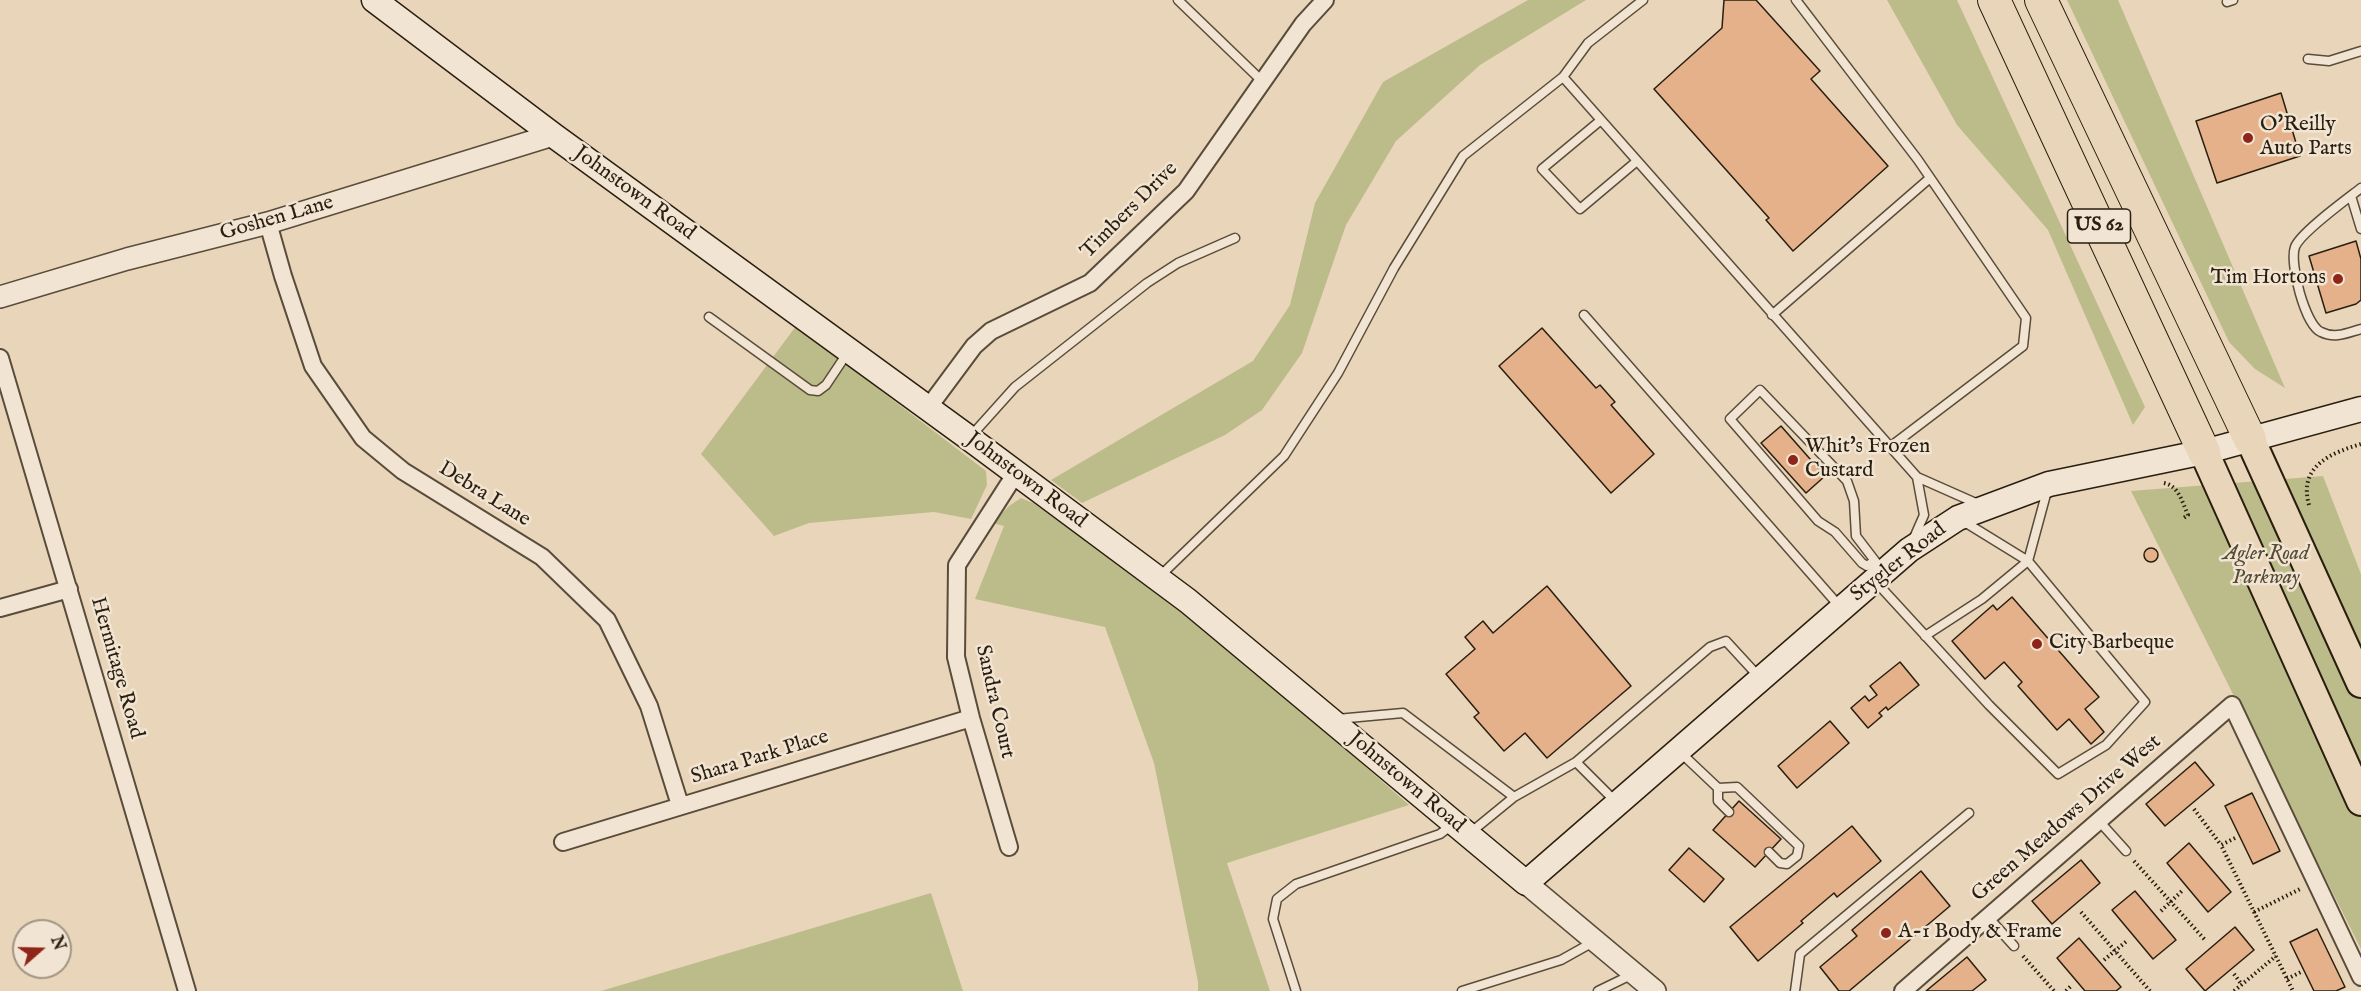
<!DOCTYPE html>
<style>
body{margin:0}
#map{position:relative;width:2361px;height:991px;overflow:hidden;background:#e9d5b9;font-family:"IM FELL English",serif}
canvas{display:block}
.north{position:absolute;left:12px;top:919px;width:60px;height:60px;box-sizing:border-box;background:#f1e4d2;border:2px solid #a19584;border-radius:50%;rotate:70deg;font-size:16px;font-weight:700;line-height:24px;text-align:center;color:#291e0f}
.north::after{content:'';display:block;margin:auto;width:21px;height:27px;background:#8f2418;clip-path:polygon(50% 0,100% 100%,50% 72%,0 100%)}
</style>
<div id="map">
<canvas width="2361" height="991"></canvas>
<div class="north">N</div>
</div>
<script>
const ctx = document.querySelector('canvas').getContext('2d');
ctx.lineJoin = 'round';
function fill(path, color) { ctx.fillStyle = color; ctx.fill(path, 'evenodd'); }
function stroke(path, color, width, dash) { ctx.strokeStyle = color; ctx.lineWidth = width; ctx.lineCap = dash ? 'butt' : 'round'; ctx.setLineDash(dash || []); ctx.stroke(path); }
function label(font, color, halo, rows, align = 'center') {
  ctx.font = font + ' "IM FELL English",serif'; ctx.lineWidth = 5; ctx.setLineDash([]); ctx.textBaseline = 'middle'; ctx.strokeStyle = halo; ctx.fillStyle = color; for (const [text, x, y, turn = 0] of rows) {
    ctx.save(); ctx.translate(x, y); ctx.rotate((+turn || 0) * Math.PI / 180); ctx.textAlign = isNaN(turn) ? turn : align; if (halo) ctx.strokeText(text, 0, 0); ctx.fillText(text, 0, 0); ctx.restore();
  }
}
fill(new Path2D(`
 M1528,0H1586L1480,65L1396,141L1346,225L1302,353L1262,410L1225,435L1082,503L1051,480L1253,361L1290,305L1315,203L1383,82Z
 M1887,0H1957L2145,407L2133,425L2048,230L1957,125Z
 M2067,0H2118L2285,388L2255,369L2229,342Z
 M796,326L986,471L987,485L971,519L934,512L809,523L774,536L701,454Z
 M2323,476L2361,574V949L2131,491Z
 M1021,498L1033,503L1151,586L1238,655L1409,805L1227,863L1270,991H1198V982L1154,763L1105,627L975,599L1004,526L992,523L1009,506Z
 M931,893L963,991H601Z`), '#bcbc8b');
const building = new Path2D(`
 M1724,0H1756L1820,71L1811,79L1888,166L1793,251L1766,220L1769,218L1654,89L1722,28Z
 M2281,93L2300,156L2217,183L2196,121Z
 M2356,241L2361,259V300L2356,304L2326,313L2309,256Z
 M1542,328L1596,388L1600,385L1615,402L1611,405L1654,454L1611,493L1499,366Z
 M1781,426L1825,476L1806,493L1761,443Z
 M2144 555a7 7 0 1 1 14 0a7 7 0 1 1-14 0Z
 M1547,586L1631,686L1547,758L1525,733L1504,751L1474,717L1479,713L1446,674L1475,649L1465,637L1483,621L1493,633Z
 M2012,597L2099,697L2085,709L2104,732L2091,744L2069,719L2057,730L2018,686L2022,682L2004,662L1985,679L1952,641L1993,605L1997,610Z
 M1900,662L1919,685L1888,710L1886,707L1879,713L1882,716L1868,728L1851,708L1865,696L1869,701L1877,695L1870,686Z
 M1830,721L1849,743L1797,788L1778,766Z
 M2195,762L2214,785L2165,826L2146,804Z
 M2252,793L2280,851L2253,864L2225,806Z
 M1739,801L1781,839L1755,867L1713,830Z
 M1852,826L1881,861L1837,897L1834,893L1801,921L1803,923L1758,961L1730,927Z
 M2189,843L2231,892L2208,912L2167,863Z
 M1689,848L1724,879L1704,902L1669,870Z
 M2081,860L2100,883L2052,924L2032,901Z
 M1921,871L1950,906L1849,991H1839L1820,967L1857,936L1852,930Z
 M2135,891L2176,940L2153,959L2112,910Z
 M2235,927L2254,950L2205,991L2186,969Z
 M2317,929L2345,987L2336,991H2314L2290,942Z
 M2079,938L2121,987L2116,991H2085L2057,958Z
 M1967,957L1986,980L1972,991H1926Z`);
fill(building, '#e4b18b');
stroke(building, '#291e0f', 1.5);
const service = new Path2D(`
 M1178,0L1262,81
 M1643,0L1588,43L1563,77L1917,477L1978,504
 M1796,0L1918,160L2026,318L2023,346L1890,447
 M2227,2L2233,0
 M2308,59L2329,61L2361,51
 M1601,120L1542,169L1580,209L1637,161
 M2361,188C2347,199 2300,233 2295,247C2289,263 2305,325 2321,332C2335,339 2347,333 2361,329
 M2351,196L2361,229
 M1584,315L1841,608
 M1772,315L1930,178
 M709,317L810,390L818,391L826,385L848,352
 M971,436L1015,387L1147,283L1178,263L1235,238
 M1913,540L1924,515L1917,477
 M1874,561L1867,566L1862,563L1835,532L1818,521L1730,419L1760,390L1847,481L1854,501L1856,536L1882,570
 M1159,577L1284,456L1338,373L1394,268L1463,156L1563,77
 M1876,582L1989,705L2058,774L2106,745L2145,702L2028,561L1963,521
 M1925,636L1982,599L2028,561L2048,487
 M1337,719L1403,713L1514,797L1470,833
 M1681,753L1718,788
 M1576,762L1616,802
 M1514,797L1576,762L1710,647L1726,641L1760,678
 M1729,812L1718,801V788L1737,787L1799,846L1797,856L1787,864L1780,863L1769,852
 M2099,821L2126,851
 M1988,917L2014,946
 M1296,991L1273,919L1277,899L1296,884L1440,834L1452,825
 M1462,991L1561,960L1595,941
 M1598,991L1633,974
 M1795,991L1800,954L1969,813`);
const minor = new Path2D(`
 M268,223L283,276L313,366L363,438L403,471L542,557L607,620L649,706L680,805
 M0,358L187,991
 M928,408L974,346L991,331L1090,283L1186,191L1303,24L1325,0
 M0,608L69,589
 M563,842L971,718
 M1009,847L971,718L956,657L957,565L1016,473
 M1903,991L2232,705L2361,977`);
const tertiary = new Path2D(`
 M0,297L127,259L268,223L553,135
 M1526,883L1655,991`);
const secondary = new Path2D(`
 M374,0L553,135L969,438L1188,601L1526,883L1909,550L1958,518L2049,484L2204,452L2361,409`);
const trunk = new Path2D(`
 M2250,439L2361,683
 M2204,452L2361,801`);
const motorway = new Path2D(`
 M1994,0L2204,452
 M2041,0L2250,439`);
stroke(service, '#594c3a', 11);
stroke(minor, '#594c3a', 20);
stroke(tertiary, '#594c3a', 24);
stroke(secondary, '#291e0f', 27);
stroke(trunk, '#291e0f', 32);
stroke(motorway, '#291e0f', 34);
stroke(new Path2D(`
 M2164,483C2179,486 2182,502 2188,515L2182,519
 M2309,505C2298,466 2331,453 2361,444
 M2194,809L2221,845
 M2235,838L2221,845L2293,991
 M2134,861L2206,941
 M2161,911L2183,890
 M2081,912L2150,991
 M2254,912L2302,888
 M2023,956L2054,991
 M2104,960L2128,940
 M2234,974L2242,985
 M2287,979L2301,972
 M2066,991L2072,985
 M2234,991L2276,956`), '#291e0f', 4, [1.5, 3]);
stroke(service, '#f1e4d2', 8);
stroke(minor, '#f1e4d2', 16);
stroke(tertiary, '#f1e4d2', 21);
stroke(secondary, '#f1e4d2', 24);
stroke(trunk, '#e9d5b9', 28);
stroke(motorway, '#e9d5b9', 32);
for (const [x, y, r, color] of [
 [2248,138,6,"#8f2418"],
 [2338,279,6,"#8f2418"],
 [1793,460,6,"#8f2418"],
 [2037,644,6,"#8f2418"],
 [1886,933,6,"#8f2418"]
]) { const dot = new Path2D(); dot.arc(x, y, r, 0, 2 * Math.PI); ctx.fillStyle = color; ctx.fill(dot); stroke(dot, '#f1e4d2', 2); }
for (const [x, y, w] of [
 [2099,226,63]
]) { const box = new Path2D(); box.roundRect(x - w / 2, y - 17, w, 34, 4.5); ctx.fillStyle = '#f1e4d2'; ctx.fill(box); stroke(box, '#291e0f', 1.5); }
label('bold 20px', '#291e0f', null, [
 ["US 62",2099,226]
]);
label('21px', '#291e0f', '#f1e4d2', [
 ["O'Reilly",2260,126],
 ["Auto Parts",2260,150],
 ["Tim Hortons",2326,279,"right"],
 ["Whit's Frozen",1805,448],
 ["Custard",1805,472],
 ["City Barbeque",2049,644],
 ["A-1 Body & Frame",1898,933]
], 'left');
label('21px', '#291e0f', '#f1e4d2', [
 ["Johnstown Road",634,194,36],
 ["Timbers Drive",1130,211,-45],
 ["Goshen Lane",277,219,-16],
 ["Johnstown Road",1026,481,37],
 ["Debra Lane",484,495,32],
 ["Stygler Road",1899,563,-38],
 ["Hermitage Road",116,668,74],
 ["Sandra Court",994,702,77],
 ["Shara Park Place",760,758,-17],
 ["Johnstown Road",1406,783,40],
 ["Green Meadows Drive West",2067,819,-41]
]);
label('italic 21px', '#554d34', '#f1e4d2', [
 ["Agler Road",2266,555],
 ["Parkway",2266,579]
]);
</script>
